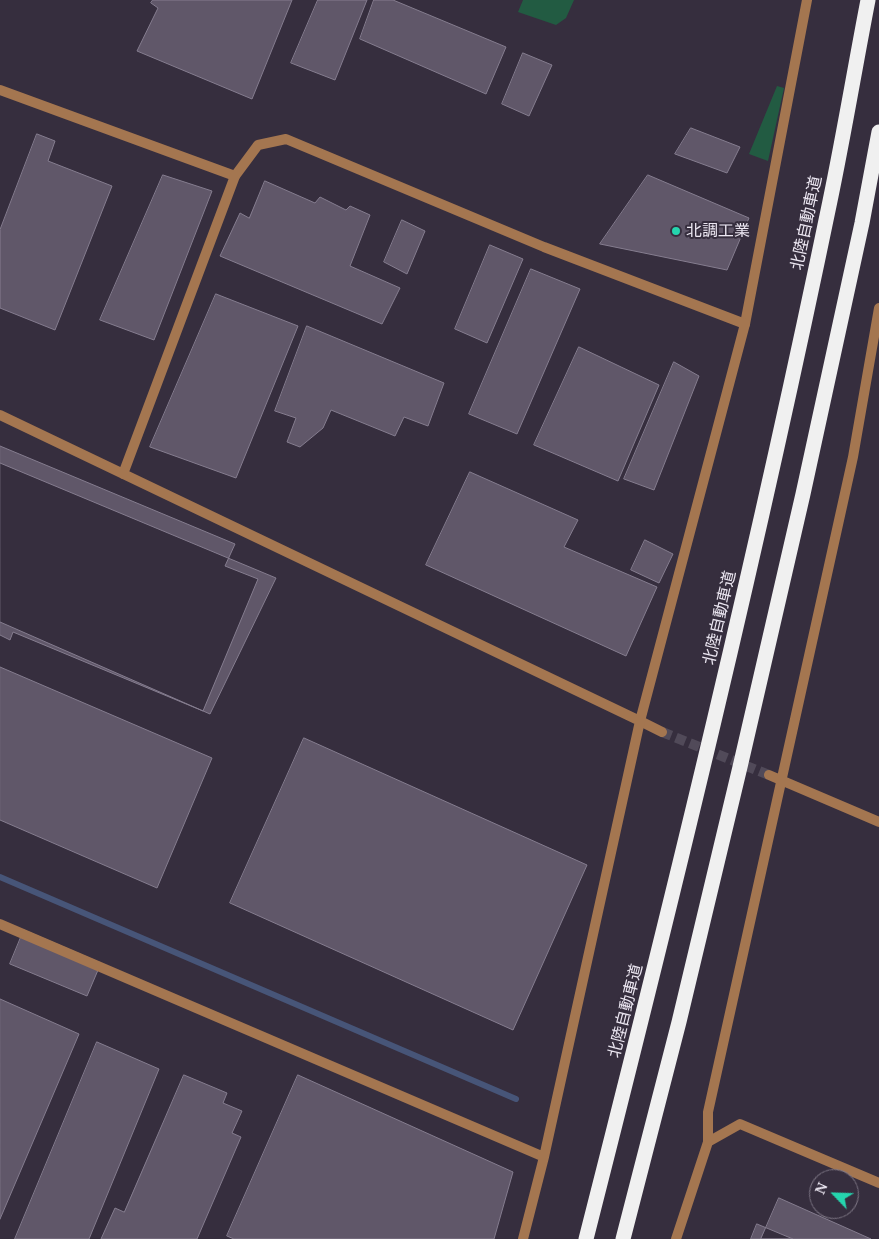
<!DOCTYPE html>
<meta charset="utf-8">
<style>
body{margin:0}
#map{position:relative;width:879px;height:1239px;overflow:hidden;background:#362e3e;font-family:"Noto Serif",serif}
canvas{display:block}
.north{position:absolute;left:809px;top:1169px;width:50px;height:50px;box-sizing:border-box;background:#362e3e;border:1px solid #7f7886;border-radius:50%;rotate:294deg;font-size:14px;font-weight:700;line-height:20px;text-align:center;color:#ece7f2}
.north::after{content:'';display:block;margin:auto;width:18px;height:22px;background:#25d5ae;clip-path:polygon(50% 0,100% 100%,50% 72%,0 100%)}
</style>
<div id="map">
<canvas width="879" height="1239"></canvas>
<div class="north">N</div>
</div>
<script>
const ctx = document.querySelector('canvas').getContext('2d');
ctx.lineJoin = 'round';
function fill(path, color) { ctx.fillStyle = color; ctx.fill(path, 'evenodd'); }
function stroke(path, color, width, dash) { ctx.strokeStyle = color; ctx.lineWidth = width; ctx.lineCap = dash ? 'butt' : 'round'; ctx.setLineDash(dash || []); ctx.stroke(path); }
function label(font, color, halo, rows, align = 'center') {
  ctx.font = font + ' "Noto Serif","Noto Sans JP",serif'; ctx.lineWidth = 4; ctx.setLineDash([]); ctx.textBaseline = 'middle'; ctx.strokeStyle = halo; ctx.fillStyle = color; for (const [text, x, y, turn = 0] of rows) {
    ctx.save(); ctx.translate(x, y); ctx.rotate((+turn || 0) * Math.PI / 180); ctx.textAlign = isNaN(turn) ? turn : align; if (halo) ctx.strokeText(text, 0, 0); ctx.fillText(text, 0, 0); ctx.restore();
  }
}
fill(new Path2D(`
 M523,0H574L566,18L556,25L518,12Z
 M777,86L784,88L768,161L749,154Z`), '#225b42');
stroke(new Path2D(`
 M0,877L516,1099`), '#475578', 6);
const building = new Path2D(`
 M153,0H292L252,99L137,51L158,8L151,3Z
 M318,0H367L335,80L291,63Z
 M374,0H393L506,47L486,94L360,39Z
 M523,53L552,65L529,116L502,104Z
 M691,128L740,147L727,173L675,154Z
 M37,134L55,141L48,161L112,186L55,330L0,308V230Z
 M163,175L212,191L154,340L100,320Z
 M648,175L749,218L727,270L600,244Z
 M265,181L315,203L320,197L346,210L350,206L370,215L350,266L400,288L382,324L220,256L240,213L249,218Z
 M402,220L425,231L407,274L384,262Z
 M490,245L523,259L487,343L455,329Z
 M531,269L580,289L517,434L469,414Z
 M216,294L298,326L236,478L150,447Z
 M307,326L444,383L428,426L404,417L395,436L331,410L323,428L300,447L287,442L296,418L275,411Z
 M579,347L659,385L618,481L534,445Z
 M674,362L699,376L654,490L624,479Z
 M0,446L235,544L225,566L258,579L203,711L13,632L10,640L0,635Z
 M0,463L276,578L210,714L0,622Z
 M470,472L578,520L564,547L657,587L626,656L426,565Z
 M645,540L673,554L659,583L631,570Z
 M0,667L212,758L157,888L0,820Z
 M304,738L587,865L513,1030L230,903Z
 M24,930L101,963L87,996L10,964Z
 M0,999L79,1034L0,1219Z
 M97,1042L159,1069L89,1239H15Z
 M184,1075L227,1093L223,1103L242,1111L232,1133L241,1137L197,1239H101L115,1208L124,1212Z
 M298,1075L513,1172L494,1239H234L227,1236Z
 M779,1198L871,1239H761Z
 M757,1224L793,1239H751Z`);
fill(building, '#605769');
stroke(building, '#857d8f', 1);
stroke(new Path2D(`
 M662,732L769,775`), '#514a59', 10, [10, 5]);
stroke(new Path2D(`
 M0,90L235,176
 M745,324L807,0
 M640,721L662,732
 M769,775L879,822
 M708,1142L740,1124L879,1183
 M676,1239L708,1142V1112L853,457L879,308`), '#a47650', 10);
stroke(new Path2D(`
 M0,415L640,721
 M123,474L235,176L258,145L286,139L544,247L745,324L640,721L544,1157L523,1239
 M0,924L544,1157`), '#a47650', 10);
stroke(new Path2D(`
 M586,1239C674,894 758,549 830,201C844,134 855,67 868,0
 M623,1239L679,1022L740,767L803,494L862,223L879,132`), '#f0f0f0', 15);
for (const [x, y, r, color] of [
 [676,231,5,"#25d5ae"]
]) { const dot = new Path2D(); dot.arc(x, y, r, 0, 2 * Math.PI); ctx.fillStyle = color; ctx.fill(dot); stroke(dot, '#362e3e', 2); }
label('16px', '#ece7f2', '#362e3e', [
 ["北陸自動車道",807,223,-78],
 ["北陸自動車道",720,618,-77],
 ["北陸自動車道",626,1011,-76]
]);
label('16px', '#ece7f2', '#362e3e', [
 ["北調工業",686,231]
], 'left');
</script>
